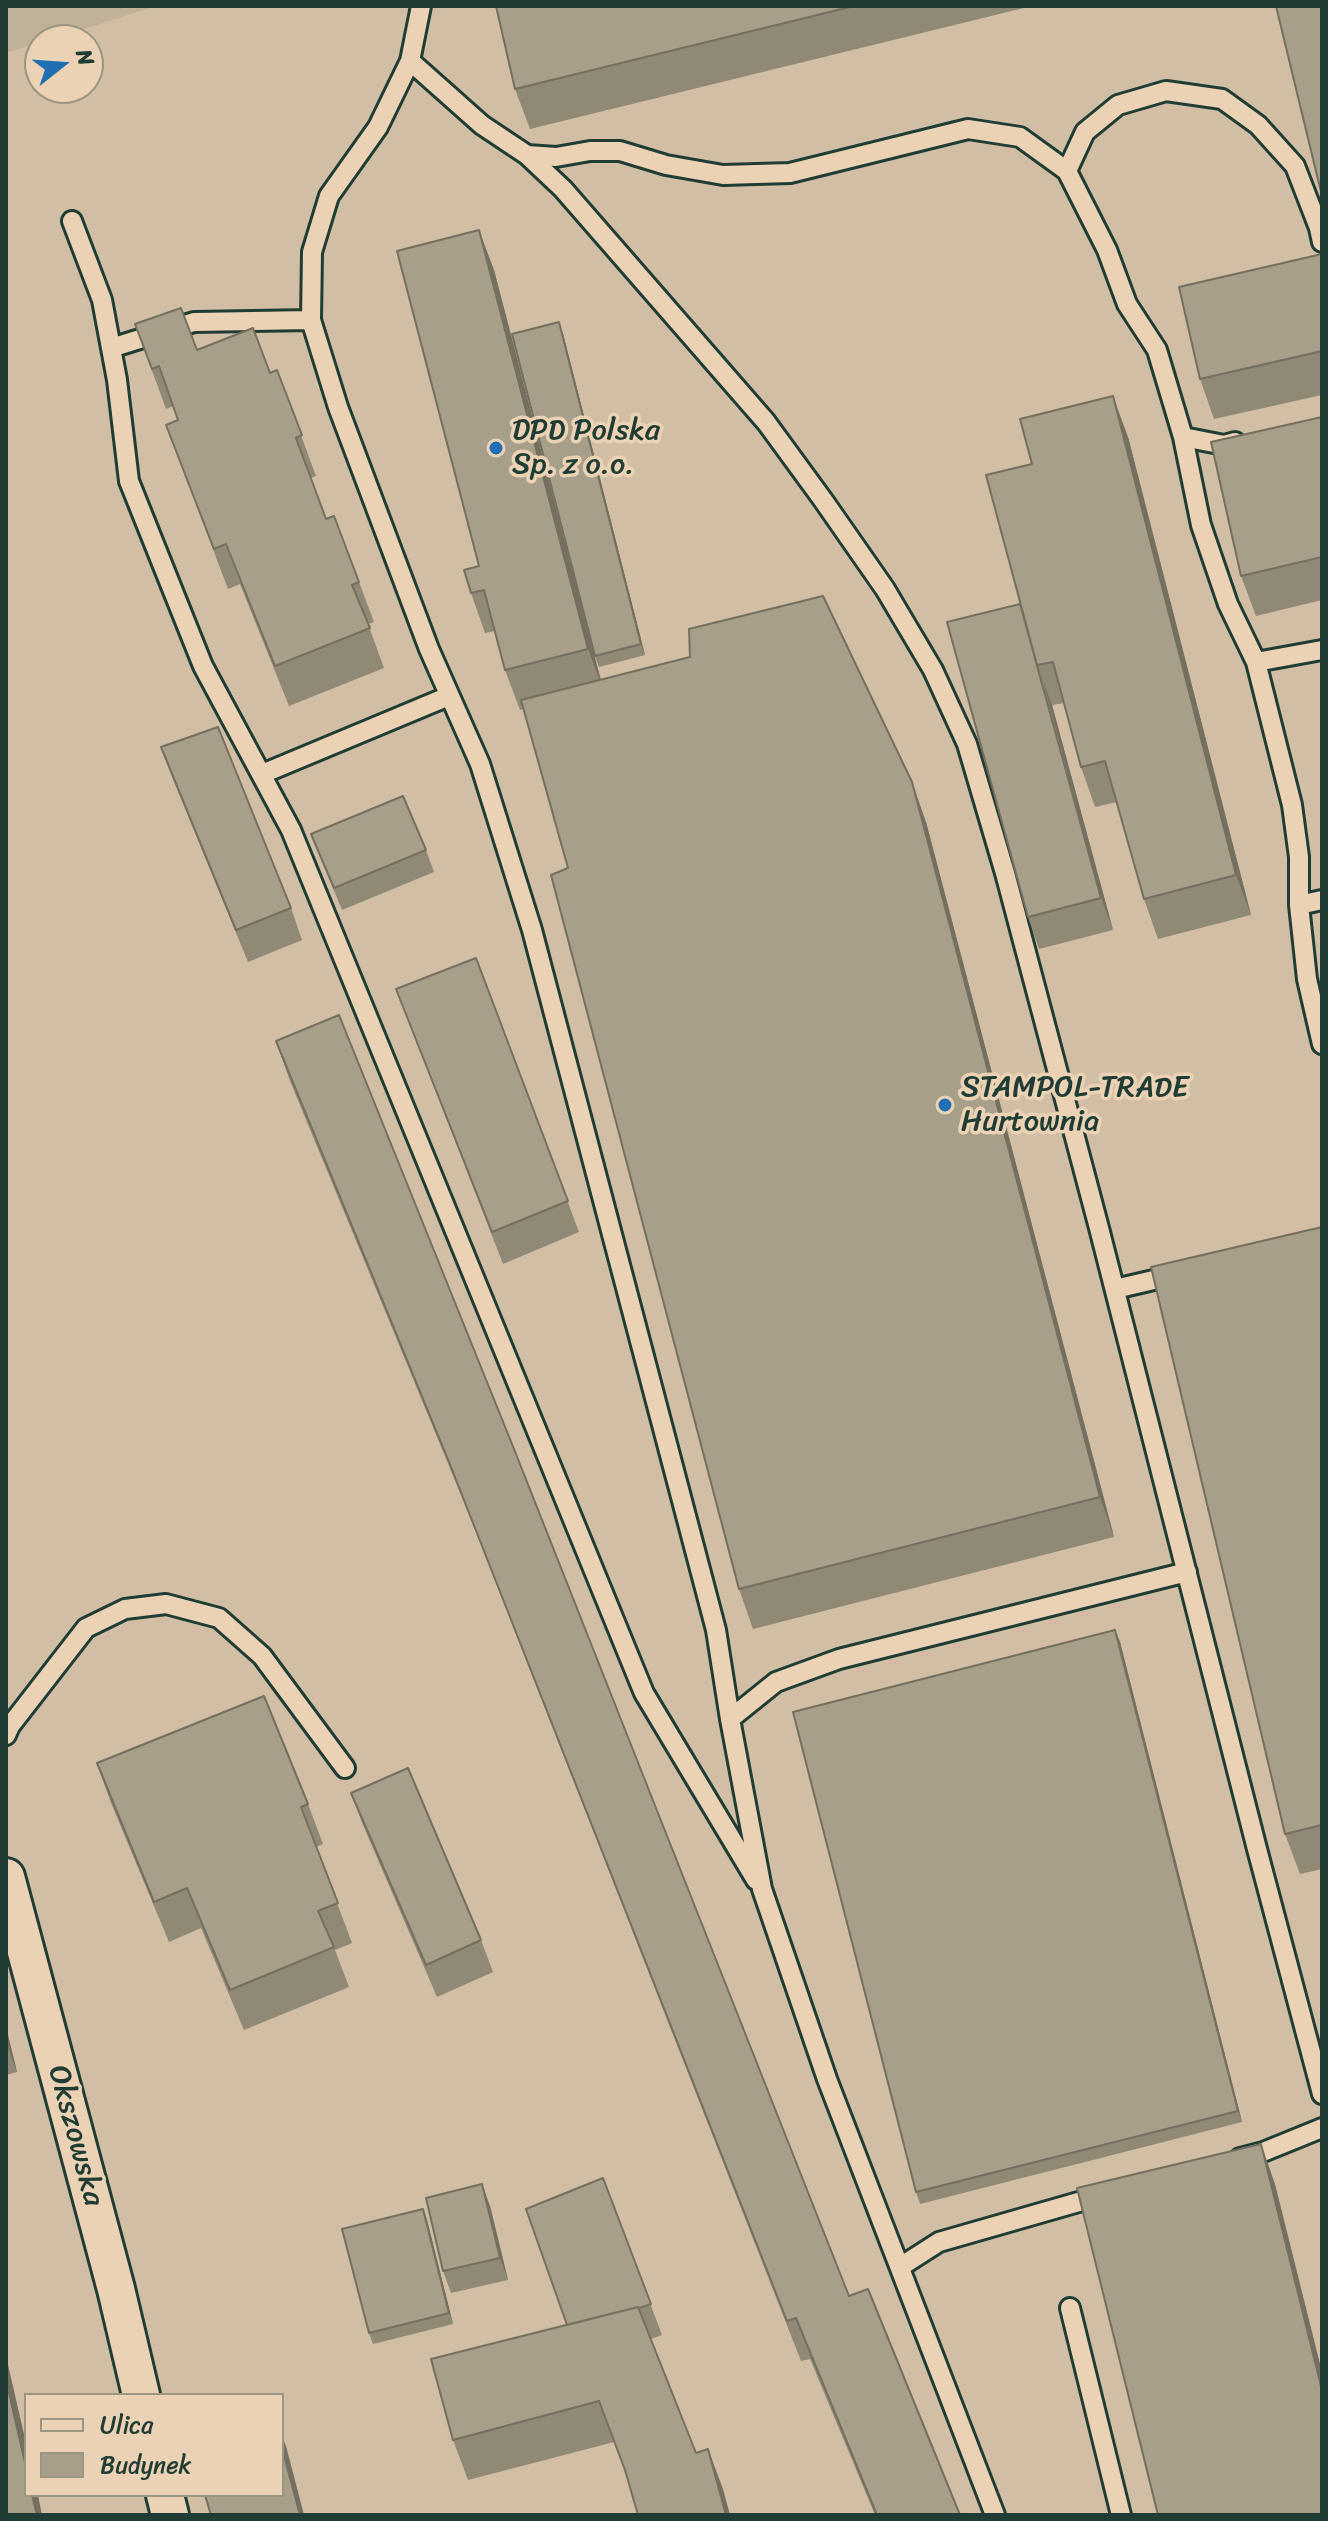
<!DOCTYPE html>
<style>
body{margin:0}
#map{position:relative;width:1328px;height:2521px;overflow:hidden;background:#e4ccaf;font-family:Sriracha,sans-serif}
canvas{display:block}
.frame{position:absolute;inset:0;border:8px solid #1f3d34;pointer-events:none}
.legend{position:absolute;left:24px;top:2393px;width:260px;height:104px;box-sizing:border-box;background:#ecd2b4;border:2px solid #9a9681;margin:0;padding:10px 14px;list-style:none;font-size:24px;color:#1f3d34}
.legend li{display:flex;align-items:center;gap:16px;height:40px}
.legend b{width:40px;border:2px solid #9a9681}
.north{position:absolute;left:24px;top:24px;width:80px;height:80px;box-sizing:border-box;background:#ecd2b4;border:2px solid #9a9681;border-radius:50%;rotate:73deg;font-size:22px;font-weight:700;line-height:32px;text-align:center;color:#1f3d34}
.north::after{content:'';display:block;margin:auto;width:28px;height:36px;background:#1f6fb2;clip-path:polygon(50% 0,100% 100%,50% 72%,0 100%)}
</style>
<div id="map">
<canvas width="1328" height="2521"></canvas>
<div class="frame"></div>
<ul class="legend">
<li><b style="height:10px;background:#ecd2b4"></b>Ulica</li>
<li><b style="height:22px;background:#a79f89"></b>Budynek</li>
</ul>
<div class="north">N</div>
</div>
<script>
const ctx = document.querySelector('canvas').getContext('2d');
ctx.lineJoin = 'round';
function fill(path, color) { ctx.fillStyle = color; ctx.fill(path, 'evenodd'); }
function stroke(path, color, width, dash) { ctx.strokeStyle = color; ctx.lineWidth = width; ctx.lineCap = dash ? 'butt' : 'round'; ctx.setLineDash(dash || []); ctx.stroke(path); }
function label(font, color, halo, rows, align = 'center') {
  ctx.font = font + ' Sriracha,sans-serif'; ctx.lineWidth = 7; ctx.setLineDash([]); ctx.textBaseline = 'middle'; ctx.strokeStyle = halo; ctx.fillStyle = color; for (const [text, x, y, turn = 0] of rows) {
    ctx.save(); ctx.translate(x, y); ctx.rotate((+turn || 0) * Math.PI / 180); ctx.textAlign = isNaN(turn) ? turn : align; if (halo) ctx.strokeText(text, 0, 0); ctx.fillText(text, 0, 0); ctx.restore();
  }
}
fill(new Path2D(`
 M157,6H1322V2515H6V53L40,43V88H88V40H49ZM26,2395H282V2495H26Z`), '#d2bea4');
fill(new Path2D(`
 M6,6H157L49,40H40V43L6,53Z`), '#bfb298');
const lane = new Path2D(`
 M421,6L410,61L378,127L329,196L312,252L311,320L338,407L429,649L480,764L532,930L716,1630L730,1719L762,1889L827,2079L995,2515
 M410,61L482,125L527,155L556,157L590,151H620L666,165L723,175L790,173L968,129L1020,137L1067,171L1107,250L1127,304L1157,350L1183,437L1201,525L1228,604L1256,662L1292,805L1299,857V905L1307,979L1322,1044
 M527,155L563,189L766,422L823,500L885,589L933,670L967,744L1005,873L1099,1228L1257,1849L1322,2094
 M1067,171L1085,132L1118,105L1166,91L1222,99L1258,125L1295,166L1319,228L1322,242
 M72,221L102,300L117,380L129,481L203,666L291,830L644,1693L756,1880
 M111,348L194,322L311,320
 M1183,437L1224,445L1235,442
 M1256,662L1322,650
 M262,774L449,696
 M1299,905L1322,900
 M1115,1289L1175,1275
 M730,1719L776,1682L839,1659L1187,1572
 M6,1735L10,1726L86,1628L125,1609L166,1604L219,1618L262,1656L345,1768
 M1240,2158L1263,2152L1322,2128
 M900,2267L939,2242L1103,2195
 M1070,2308L1121,2515`);
const street = new Path2D(`
 M6,1877L116,2289L141,2395
 M165,2495L170,2515`);
stroke(lane, '#1f3d34', 24);
stroke(street, '#1f3d34', 42);
stroke(lane, '#ecd2b4', 18);
stroke(street, '#ecd2b4', 36);
fill(new Path2D(`
 M496,6H1032L530,129L515,89Z
 M1322,254V395L1214,419L1200,379Z
 M494,270L601,680L926,822L1114,1537L753,1629L739,1589L568,868L523,709L520,710L505,670L495,631L485,633L471,593L479,566Z
 M135,324L197,350L270,373L277,370L316,476L311,478L326,519L359,582L374,622L368,624L384,668L289,706L240,584L228,589L166,425L178,420L173,406L166,409Z
 M563,334L645,655L599,667L595,656Z
 M1322,417V600L1256,616L1241,576Z
 M1128,437L1251,915L1158,939L1144,899L1117,802L1095,807L1081,767L1064,703L1052,705L1113,930L1039,949L1028,917L1020,604L1032,464Z
 M161,747L291,908L302,940L248,962L173,779Z
 M311,834L426,850L434,872L342,910Z
 M476,958L579,1232L503,1264L396,989Z
 M276,1041L849,2296L960,2515H875L810,2359L801,2361L466,1507L290,1081Z
 M1322,1227V1869L1300,1874L1285,1834Z
 M1115,1630L1120,1642L1242,2122L920,2204L916,2192Z
 M97,1763L308,1804L323,1844L316,1847L352,1943L335,1950L349,1987L244,2030L201,1928L169,1942L111,1803Z
 M351,1793L481,1940L493,1972L437,1997L363,1825Z
 M6,2027L17,2072L6,2075Z
 M603,2178L662,2335L651,2339L696,2453L723,2489L627,2478L614,2442L468,2480L453,2440L567,2325Z
 M490,2206L508,2280L451,2293L443,2271Z
 M427,2220L453,2324L373,2344L369,2333Z`), '#908976');
fill(new Path2D(`
 M479,230L494,270L603,689L588,649Z
 M559,322L563,334L645,655L641,644Z
 M1113,396L1128,437L1251,915L1236,875Z
 M1043,681L1052,705L1113,930L1101,898Z
 M912,782L926,822L1114,1537L1100,1497Z
 M1115,1630L1120,1642L1242,2122L1238,2111Z
 M6,2027L17,2072L6,2042Z
 M1261,2144L1275,2184L1322,2372V2390Z
 M482,2184L490,2206L508,2280L500,2258Z
 M423,2209L427,2220L453,2324L449,2313Z
 M6,2356L26,2443V2467L6,2380Z
 M282,2436L286,2446L304,2515H300L282,2448Z
 M708,2449L723,2489L730,2515H726Z
 M32,2495H38L42,2515H37Z`), '#756f60');
const building = new Path2D(`
 M496,6H854L515,89Z
 M1276,6H1322V196Z
 M479,230L588,649L505,670L484,590L471,593L464,570L479,566L397,251Z
 M1322,254V351L1200,379L1179,287Z
 M181,308L197,350L253,328L270,373L277,370L302,435L296,438L326,519L334,516L359,582L352,585L370,628L275,666L226,544L214,549L166,425L178,420L159,366L152,369L135,324Z
 M559,322L641,644L595,656L512,334Z
 M1113,396L1236,875L1144,899L1105,761L1081,767L1053,662L1037,665L986,475L1032,464L1020,419Z
 M1322,417V557L1241,576L1211,442Z
 M823,596L912,782L1100,1497L739,1589L551,875L568,868L521,700L690,657L689,629Z
 M1020,604L1101,898L1028,917L947,622Z
 M218,727L291,908L236,930L161,747Z
 M403,796L426,850L334,888L311,834Z
 M476,958L568,1201L492,1232L396,989Z
 M339,1015L514,1449L849,2296L868,2289L960,2515H877L796,2318L787,2321L451,1467L276,1041Z
 M1322,1227V1825L1285,1834L1151,1267Z
 M1115,1630L1238,2111L916,2192L793,1712Z
 M264,1696L308,1804L301,1807L338,1903L318,1911L334,1947L230,1990L187,1888L154,1902L97,1763Z
 M408,1768L481,1940L426,1965L351,1793Z
 M1261,2144L1322,2390V2515H1158L1077,2188Z
 M603,2178L651,2304L639,2308L638,2307L567,2325L526,2209Z
 M482,2184L500,2258L443,2271L426,2198Z
 M423,2209L449,2313L369,2333L342,2229Z
 M638,2307L696,2453L708,2449L726,2515H638L625,2470L599,2401L453,2440L431,2359Z
 M6,2380L26,2467V2495H32L37,2515H6Z
 M282,2448L300,2515H211L205,2495H282Z`);
fill(building, '#a79f89');
stroke(building, '#756f60', 2);
for (const [x, y, r, color] of [
 [496,448,8,"#1f6fb2"],
 [945,1105,8,"#1f6fb2"]
]) { const dot = new Path2D(); dot.arc(x, y, r, 0, 2 * Math.PI); ctx.fillStyle = color; ctx.fill(dot); stroke(dot, '#ecd2b4', 3); }
label('30px', '#1f3d34', '#ecd2b4', [
 ["DPD Polska",512,431],
 ["Sp. z o.o.",512,465],
 ["STAMPOL-TRADE",961,1088],
 ["Hurtownia",961,1122]
], 'left');
label('30px', '#1f3d34', '#ecd2b4', [
 ["Okszowska",75,2136,75]
]);
</script>
